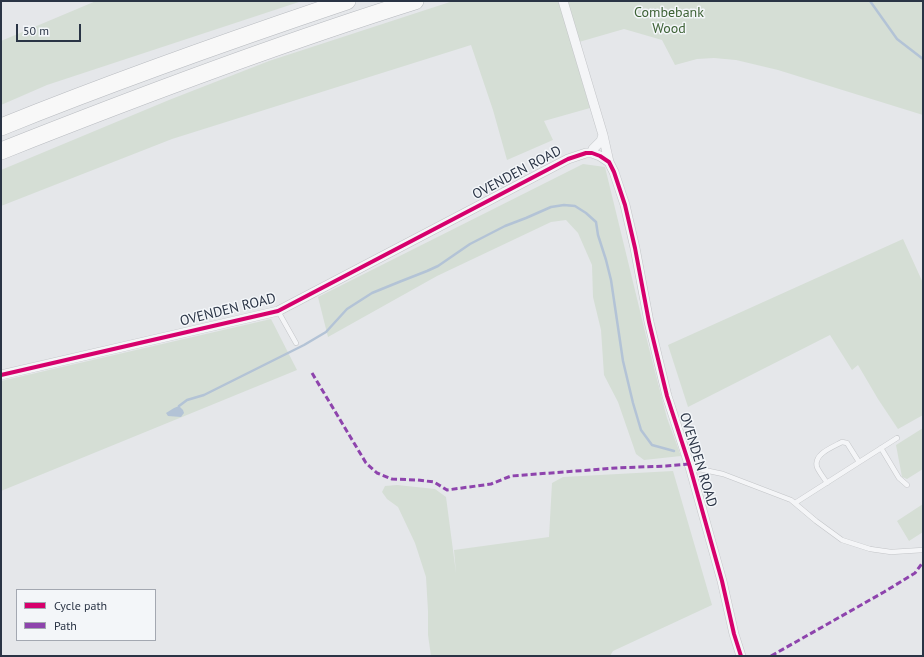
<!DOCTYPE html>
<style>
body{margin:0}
#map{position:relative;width:924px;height:657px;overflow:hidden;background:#e5e7ea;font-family:"PT Sans",sans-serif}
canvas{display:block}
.frame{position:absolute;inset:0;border:2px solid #2a3445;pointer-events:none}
.legend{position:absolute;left:16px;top:589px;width:140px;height:52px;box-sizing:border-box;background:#f3f6f9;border:1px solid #a3a8b1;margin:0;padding:5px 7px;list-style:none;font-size:12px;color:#2a3445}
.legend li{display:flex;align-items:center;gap:8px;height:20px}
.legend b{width:20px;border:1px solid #a3a8b1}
.scale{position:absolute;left:16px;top:24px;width:65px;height:18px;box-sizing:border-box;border:2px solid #2a3445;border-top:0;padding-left:5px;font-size:12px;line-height:14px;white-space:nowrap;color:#2a3445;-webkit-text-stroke:3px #f3f6f9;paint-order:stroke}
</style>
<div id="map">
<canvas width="924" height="657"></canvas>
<div class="frame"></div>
<ul class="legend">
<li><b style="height:5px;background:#d6006c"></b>Cycle path</li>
<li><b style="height:5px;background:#8e44ad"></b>Path</li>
</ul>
<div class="scale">50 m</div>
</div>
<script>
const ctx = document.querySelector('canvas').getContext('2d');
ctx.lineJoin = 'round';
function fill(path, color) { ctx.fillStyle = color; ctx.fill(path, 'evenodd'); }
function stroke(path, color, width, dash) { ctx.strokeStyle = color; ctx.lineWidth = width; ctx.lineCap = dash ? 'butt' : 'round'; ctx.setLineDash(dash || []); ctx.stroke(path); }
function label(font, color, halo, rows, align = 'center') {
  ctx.font = font + ' "PT Sans",sans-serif'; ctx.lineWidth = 3; ctx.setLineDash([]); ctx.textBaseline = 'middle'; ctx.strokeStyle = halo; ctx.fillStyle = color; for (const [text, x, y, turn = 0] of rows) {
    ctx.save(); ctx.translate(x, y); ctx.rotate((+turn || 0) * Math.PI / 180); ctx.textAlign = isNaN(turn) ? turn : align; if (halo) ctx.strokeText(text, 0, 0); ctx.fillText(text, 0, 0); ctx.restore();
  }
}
fill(new Path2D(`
 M96,1H302L47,85L1,105V41Z
 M453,1H558L563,16L590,108L544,121L553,140L507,160L493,110L471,45L172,139L1,206V170L169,100L269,61Z
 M568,1H923V115L778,70L736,60L714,58L697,59L675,65L662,40L624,29L579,42Z
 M583,164L605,167L650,352L667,418L681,456L644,460L636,454L618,402L604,375L601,330L593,297L592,265L578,233L566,220L551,222L437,276L328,337L318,297Z
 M903,239L923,283V415L898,429L878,399L858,365L852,370L830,335L688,407L668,345Z
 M271,319L297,370L1,491V381Z
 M923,428V469L907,479L902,477L896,445Z
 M673,471L712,605L613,651L610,656H431L428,635V611L426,577L415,543L398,507L387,499L382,492L385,486L397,485L435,489L446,497L456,573L454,550L549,537L552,483L563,477Z
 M923,504V532L909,541L897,521Z`), '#d5ded5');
fill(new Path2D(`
 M179,406L183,410L184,413L181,417L168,416L166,413L174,408Z`), '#b3c3d6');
stroke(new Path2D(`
 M870,1L897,39L923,59
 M179,406L187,400L204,395L304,345L326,332L347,309L372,293L399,282L427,271L438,266L470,244L505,226L526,218L551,207L564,205L575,206L586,213L596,222L598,235L606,260L611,280L623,361L633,403L641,430L652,445L674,451`), '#b3c3d6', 2.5);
const lane = new Path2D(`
 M278,311L296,343
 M881,448L899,478L907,485
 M690,467L723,474L791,500L816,521L842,540L870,549L891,552L923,550
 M827,483C824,478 819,472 817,467C813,454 833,447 842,442L847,443L859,462
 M795,503L897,438`);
const street = new Path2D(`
 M563,1L603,135L601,141L593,149L592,153
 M603,135L609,162
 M1,375L278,311L568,159L586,153H592L600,156L609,162L614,172L625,205L635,248L649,322L667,396L690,467L722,581L734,634L741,656`);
const highway = new Path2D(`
 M1,127C115,81 231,40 347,1
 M1,151C137,97 275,45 415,1`);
stroke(lane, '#c3c5c8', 5.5);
stroke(street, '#c3c5c8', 10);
stroke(highway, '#b7babf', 18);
stroke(lane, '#f4f5f7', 4.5);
stroke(street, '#f4f5f7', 9);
stroke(highway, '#f8f8f8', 17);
stroke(new Path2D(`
 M312,373L366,463L377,473L392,479L418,480L434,482L447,490L491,484L511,476L616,468L666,466L689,464
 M771,656L884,592L915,573L923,562`), '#8e44ad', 3, [6, 3]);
stroke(new Path2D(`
 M1,375L278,311L568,159L586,153H592L600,156L609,162L614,172L625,205L635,248L649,322L667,396L690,467L722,581L734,634L741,656`), '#d6006c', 4);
label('14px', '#3e6236', '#f3f6f9', [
 ["Combebank",669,13],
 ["Wood",669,29]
]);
label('14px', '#2a3445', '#f3f6f9', [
 ["OVENDEN ROAD",517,173,-28],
 ["OVENDEN ROAD",228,310,-14],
 ["OVENDEN ROAD",698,460,73]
]);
</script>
